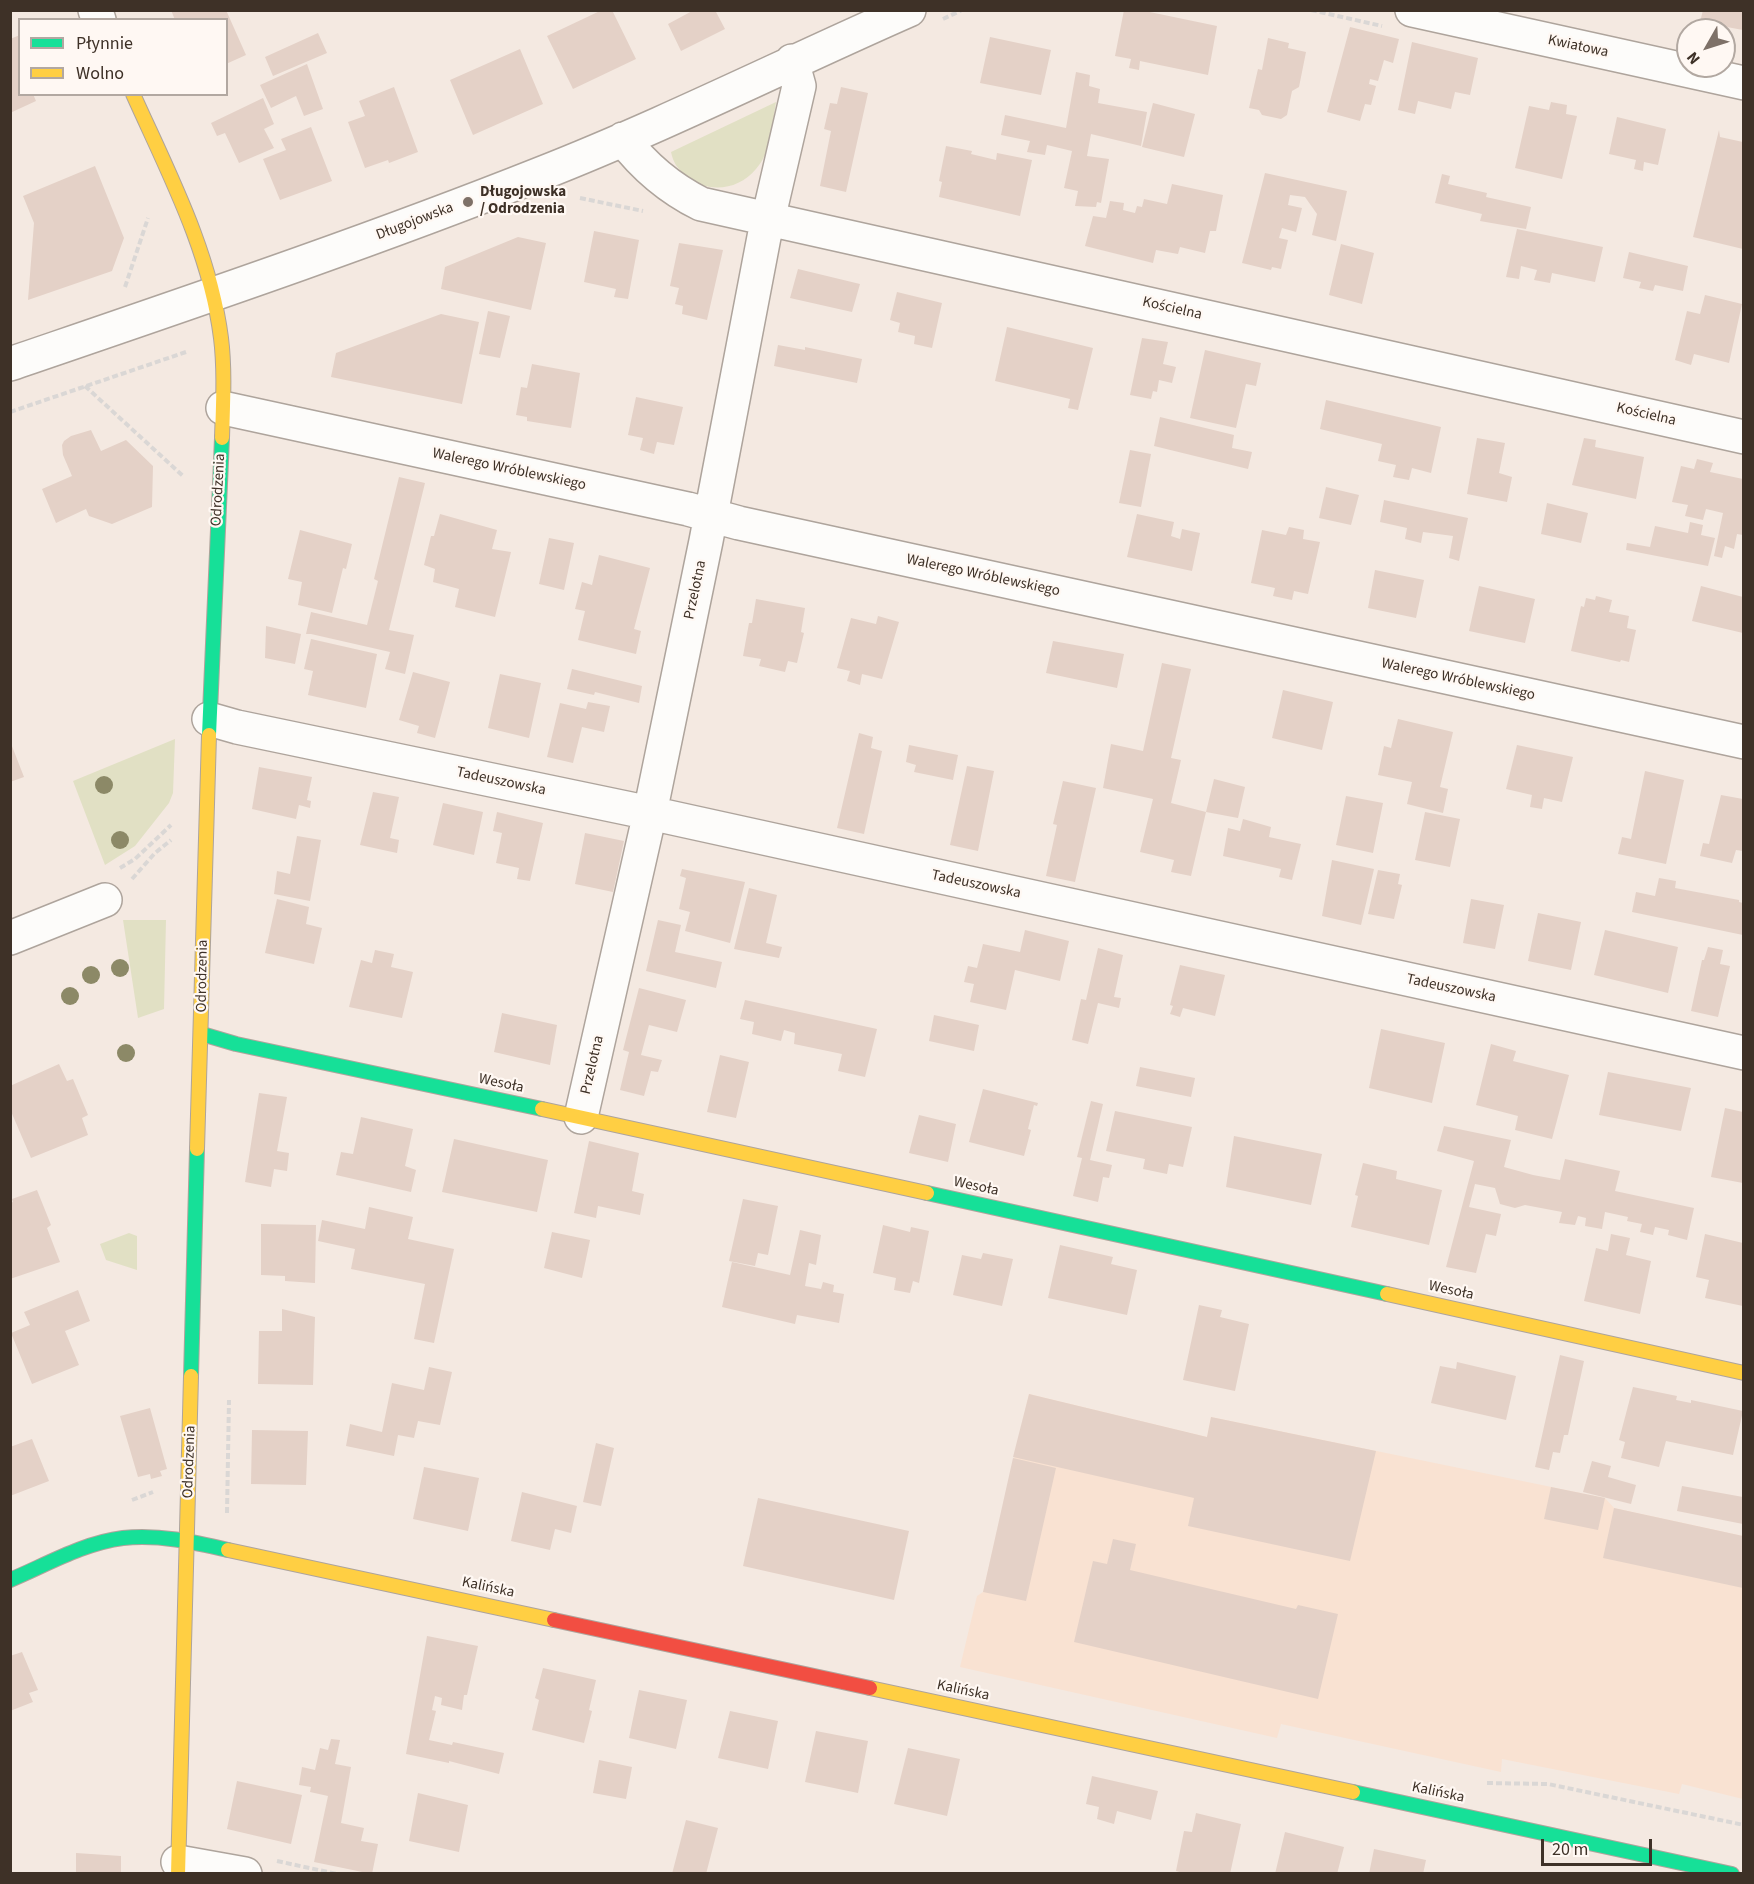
<!DOCTYPE html>
<meta charset="utf-8">
<style>
body{margin:0}
#map{position:relative;width:1754px;height:1884px;overflow:hidden;background:#f4e9e1;font-family:"Source Sans 3",sans-serif}
canvas{display:block}
.frame{position:absolute;inset:0;border:12px solid #3e3127;pointer-events:none}
.legend{position:absolute;left:18px;top:18px;width:210px;height:78px;box-sizing:border-box;background:#fff8f3;border:2px solid #b2a8a1;margin:0;padding:8px 10px;list-style:none;font-size:18px;color:#3e3127}
.legend li{display:flex;align-items:center;gap:12px;height:30px}
.legend b{width:30px;border:2px solid #b2a8a1}
.north{position:absolute;left:1676px;top:18px;width:60px;height:60px;box-sizing:border-box;background:#fff8f3;border:2px solid #b2a8a1;border-radius:50%;rotate:231deg;font-size:16px;font-weight:700;line-height:24px;text-align:center;color:#3e3127}
.north::after{content:'';display:block;margin:auto;width:21px;height:27px;background:#7e7168;clip-path:polygon(50% 0,100% 100%,50% 72%,0 100%)}
.scale{position:absolute;left:1541px;top:1839px;width:111px;height:27px;box-sizing:border-box;border:3px solid #3e3127;border-top:0;padding-left:8px;font-size:18px;line-height:21px;white-space:nowrap;color:#3e3127;-webkit-text-stroke:4px #fff8f3;paint-order:stroke}
</style>
<div id="map">
<canvas width="1754" height="1884"></canvas>
<div class="frame"></div>
<ul class="legend">
<li><b style="height:8px;background:#16e098"></b>Płynnie</li>
<li><b style="height:8px;background:#ffcf43"></b>Wolno</li>
</ul>
<div class="north">N</div>
<div class="scale">20 m</div>
</div>
<script>
const ctx = document.querySelector('canvas').getContext('2d');
ctx.lineJoin = 'round';
function fill(path, color) { ctx.fillStyle = color; ctx.fill(path, 'evenodd'); }
function stroke(path, color, width, dash) { ctx.strokeStyle = color; ctx.lineWidth = width; ctx.lineCap = dash ? 'butt' : 'round'; ctx.setLineDash(dash || []); ctx.stroke(path); }
function label(font, color, halo, rows, align = 'center') {
  ctx.font = font + ' "Source Sans 3",sans-serif'; ctx.lineWidth = 4.5; ctx.setLineDash([]); ctx.textBaseline = 'middle'; ctx.strokeStyle = halo; ctx.fillStyle = color; for (const [text, x, y, turn = 0] of rows) {
    ctx.save(); ctx.translate(x, y); ctx.rotate((+turn || 0) * Math.PI / 180); ctx.textAlign = isNaN(turn) ? turn : align; if (halo) ctx.strokeText(text, 0, 0); ctx.fillText(text, 0, 0); ctx.restore();
  }
}
fill(new Path2D(`
 M1029,1394L1207,1437L1211,1417L1605,1498L1614,1508L1743,1536V1799L1682,1784L1679,1794L1502,1759L1501,1772L1281,1724L1277,1738L960,1667L977,1596L983,1592Z`), '#f9e2d2');
fill(new Path2D(`
 M776,102C772,125 772,151 756,169C738,191 706,194 685,175C677,168 673,162 671,152Z
 M175,739L173,793L169,803L135,846L105,865L73,781Z
 M123,920H166L164,1009L138,1018Z
 M129,1233L137,1236V1270L106,1260L100,1244Z`), '#e1e0c4');
fill(new Path2D(`
 M171,10H226L246,55L226,64V20H175Z
 M602,10H612L636,59L573,89L547,36Z
 M694,10H715L725,29L681,51L668,24Z
 M1124,10H1140L1217,26L1208,75L1140,61L1139,70L1129,68L1131,59L1115,56Z
 M1703,10H1743V30L1700,22Z
 M1350,27L1399,39L1393,63L1384,60L1378,81L1370,79L1369,84L1376,86L1371,105L1365,104L1360,121L1327,112Z
 M318,33L327,53L273,76L265,57Z
 M20,35V94H33L36,101L10,113V39Z
 M990,37L1051,50L1041,95L980,83Z
 M1268,38L1289,43L1288,48L1306,52L1299,87L1292,91L1287,115L1281,119L1262,115L1259,110L1249,108L1258,69L1262,70Z
 M1412,42L1478,58L1470,95L1455,92L1451,109L1418,101L1415,114L1398,110Z
 M520,49L543,104L473,135L450,80Z
 M307,64L323,109L304,116L296,96L271,108L260,85Z
 M1076,72L1090,75L1089,86L1100,89L1098,103L1147,112L1141,146L1091,134L1087,156L1109,159L1101,203L1097,202L1096,207L1075,206L1078,191L1064,188L1072,151L1047,145L1045,155L1027,152L1030,141L1001,135L1005,115L1066,128Z
 M394,87L418,152L389,163L388,160L365,168L348,122L365,116L359,101Z
 M841,87L868,93L846,192L820,186L831,131L824,129L830,103L837,104Z
 M263,98L274,124L264,129L274,148L239,163L225,133L217,136L211,123Z
 M1551,102L1567,105L1566,114L1577,116L1562,179L1515,168L1529,106L1549,110Z
 M1153,103L1195,114L1184,157L1142,147Z
 M1617,117L1666,129L1658,165L1644,162L1643,171L1634,169L1636,160L1609,154Z
 M311,127L332,181L280,200L263,159L286,150L281,139Z
 M1719,130L1720,137L1743,142V249L1693,237Z
 M946,146L972,151L971,154L996,160L997,153L1032,160L1020,216L939,197L942,182L939,181Z
 M95,166L124,238L112,271L28,300L34,223L23,196Z
 M1265,173L1347,191L1336,241L1312,235L1317,214L1305,197L1290,195L1288,205L1302,208L1296,232L1282,228L1279,238L1288,240L1281,269L1272,267L1271,270L1242,263Z
 M1442,174L1450,176L1448,184L1487,193L1486,197L1531,207L1526,229L1480,221L1482,214L1435,203Z
 M1172,184L1223,195L1216,231H1210L1205,253L1180,247L1178,254L1156,250L1153,263L1085,246L1093,216L1106,218L1110,201L1124,203L1123,210L1135,213L1137,206L1142,207L1144,199L1167,204Z
 M1517,229L1603,247L1595,282L1552,273L1550,283L1534,280L1537,270L1521,266L1519,279L1506,277Z
 M594,231L639,240L628,299L614,297L616,289L584,282Z
 M518,237L546,243L531,310L441,289L445,267Z
 M679,243L723,250L707,320L682,314L683,306L675,304L679,288L670,286Z
 M1341,244L1374,253L1362,304L1329,295Z
 M1629,252L1688,266L1683,291L1655,285L1653,291L1639,288L1641,282L1623,278Z
 M798,269L860,284L852,312L790,298Z
 M897,292L942,303L932,348L914,344L915,336L898,332L900,323L890,320Z
 M1705,295L1742,304L1729,363L1694,354L1691,365L1675,360L1687,311L1700,314Z
 M488,311L510,316L500,358L479,354Z
 M441,314L479,322L462,404L331,377L336,353Z
 M1007,327L1093,348L1078,410L1068,408L1070,399L995,381Z
 M1142,338L1168,342L1163,364L1176,367L1172,383L1159,380L1157,392L1153,391L1151,399L1130,395Z
 M778,345L805,350V347L862,359L857,383L774,366Z
 M1205,350L1261,363L1256,386L1246,384L1236,428L1190,418Z
 M532,364L580,373L571,428L527,421V417L516,415L521,387L527,388Z
 M636,397L683,407L674,445L657,442L654,454L640,450L643,438L628,435Z
 M1326,400L1441,427L1431,473L1412,468L1409,480L1393,477L1396,465L1378,461L1382,444L1320,429Z
 M1160,417L1234,435L1232,448L1252,452L1248,469L1154,446Z
 M91,430L101,451L126,440L153,466L152,507L112,524L89,516L86,509L56,523L42,489L72,476L63,455L62,445L64,441L71,436Z
 M1477,438L1505,443L1499,473L1512,477L1507,502L1467,494Z
 M1584,438L1596,440L1595,447L1644,457L1636,499L1572,485Z
 M1130,450L1151,454L1141,507L1119,503Z
 M1697,459L1713,463L1710,472L1743,479V535L1737,534L1734,549L1725,546L1722,558L1714,556L1723,513L1706,509L1703,520L1685,516L1688,505L1672,502L1681,466L1694,469Z
 M399,477L425,483L389,630L414,635L405,674L385,669L390,652L311,634H306L311,612L367,625L378,581L374,579Z
 M1326,487L1359,495L1351,525L1319,518Z
 M1384,500L1468,518L1459,561L1449,558L1453,536L1423,532L1421,543L1405,539L1407,528L1380,522Z
 M1547,503L1588,513L1581,543L1541,534Z
 M440,514L497,530L492,549L511,552L495,617L455,607L459,589L433,582L435,569L424,565L431,536H434Z
 M1137,514L1174,522L1171,536L1180,539L1182,529L1200,533L1192,571L1127,557Z
 M1690,522L1703,525L1701,535L1715,538L1708,566L1626,550L1627,543L1650,547L1655,526L1688,533Z
 M1289,527L1304,530L1303,539L1320,542L1308,594L1294,591L1292,600L1273,596L1275,588L1251,583L1262,530L1286,535Z
 M300,530L352,544L346,569L343,568L332,613L298,605L302,582L288,579Z
 M549,538L574,543L564,590L539,584Z
 M599,555L650,568L634,629L641,631L636,654L578,640L585,611L575,609L582,582L592,585Z
 M1375,570L1424,580L1416,618L1368,608Z
 M1479,586L1535,599L1525,643L1469,631Z
 M1701,586L1743,597V633L1692,621Z
 M1596,596L1612,600L1609,612L1629,616L1627,628L1636,630L1629,662L1621,660L1620,662L1571,651L1581,606L1584,607L1586,598L1595,600Z
 M756,599L805,608L801,632L804,633L797,663L788,661L785,672L759,666L761,659L743,656L749,623H752Z
 M878,616L899,622L882,679L862,674L860,685L847,681L850,671L837,668L851,618L876,624Z
 M266,626L301,634L295,664L265,658Z
 M311,639L377,654L366,708L308,695L313,671L304,669Z
 M1053,641L1124,654L1117,688L1046,673Z
 M1162,663L1191,669L1171,758L1181,760L1171,803L1206,812L1191,876L1171,872L1174,860L1140,852L1153,799L1103,788L1111,744L1143,751Z
 M572,669L642,686L639,703L595,692L594,695L567,689Z
 M413,672L450,682L435,738L417,733L419,726L399,720Z
 M500,674L541,683L529,738L488,728Z
 M1283,690L1333,702L1322,750L1272,738Z
 M588,702L610,706L604,732L582,727L573,763L547,757L560,703L586,709Z
 M1398,719L1453,732L1440,787L1448,789L1443,813L1407,804L1412,782L1378,775L1384,746L1391,748Z
 M859,733L873,737L871,748L882,751L864,834L837,828Z
 M10,741L24,777L10,782Z
 M909,745L958,755L953,780L914,772L916,765L906,762Z
 M1517,745L1573,757L1562,802L1544,798L1542,809L1530,807L1532,795L1506,789Z
 M967,766L994,771L978,851L950,845Z
 M259,767L312,777L307,800L311,801L310,808L299,805L296,819L252,809Z
 M1645,771L1684,780L1666,864L1618,854L1622,837L1631,839Z
 M1214,779L1245,787L1238,818L1206,812Z
 M1063,781L1096,788L1075,882L1046,876L1057,825L1053,824Z
 M373,792L399,797L390,838L399,840L397,853L360,845Z
 M1721,795L1743,799V851L1736,850L1732,863L1700,856L1703,843L1709,844Z
 M1346,796L1383,803L1373,853L1336,845Z
 M443,803L483,812L474,855L433,845Z
 M497,812L543,823L530,881L517,879L519,868L496,863L502,833L493,831Z
 M1425,812L1460,819L1450,867L1415,860Z
 M1243,819L1271,827L1269,837L1301,844L1292,880L1279,877L1281,869L1223,856L1228,828L1240,831Z
 M585,833L624,841L613,892L575,884Z
 M297,836L321,840L310,901L274,894L277,871L290,874Z
 M1332,860L1374,869L1361,925L1322,916Z
 M682,869L745,882L730,943L685,931L690,912L679,909L686,878L680,876Z
 M1378,870L1400,874L1398,884L1402,885L1394,919L1368,914Z
 M1659,878L1676,881L1675,888L1739,900V902L1743,903V935L1632,912L1636,892L1655,896Z
 M749,888L777,895L766,943L782,947L779,958L734,949Z
 M277,899L309,907L306,924L322,928L314,964L265,953Z
 M1471,899L1504,905L1495,949L1463,943Z
 M1538,913L1581,922L1571,970L1528,961Z
 M658,920L681,925L675,952L722,962L716,988L646,971Z
 M1025,930L1069,941L1060,981L1015,970L1006,1010L970,1002L974,984L964,982L968,966L977,968L983,944L1020,952Z
 M1605,930L1678,947L1668,993L1594,975Z
 M1708,947L1723,950L1720,964L1730,966L1718,1017L1691,1011L1702,960H1704Z
 M1098,948L1123,955L1114,997L1121,998L1119,1008L1098,1003L1088,1044L1072,1040L1081,999L1086,1000Z
 M375,950L394,954L391,967L413,972L402,1018L349,1007L361,960L372,963Z
 M1180,965L1225,975L1215,1016L1183,1008L1180,1017L1170,1014L1173,1006L1170,1005Z
 M639,988L686,1000L677,1032L649,1025L641,1055L662,1060L658,1072L651,1071L644,1096L620,1090L629,1052L623,1050Z
 M745,1000L877,1029L865,1077L838,1071L842,1054L794,1044L795,1033L784,1030L781,1041L752,1034L754,1022L740,1019Z
 M502,1013L557,1025L550,1065L494,1052Z
 M934,1015L979,1025L974,1051L929,1041Z
 M1381,1029L1445,1043L1432,1103L1369,1088Z
 M1491,1044L1516,1051L1513,1061L1569,1075L1552,1139L1515,1130L1518,1116L1476,1105Z
 M720,1055L749,1062L736,1118L707,1112Z
 M59,1064L67,1081L73,1079L88,1115L82,1118L88,1135L31,1158L10,1109V1086Z
 M1140,1067L1195,1078L1191,1097L1136,1086Z
 M1608,1072L1691,1088L1681,1131L1599,1115Z
 M983,1089L1038,1103L1037,1106L1034,1105L1028,1129L1031,1130L1024,1156L969,1142Z
 M259,1093L287,1097L277,1151L289,1153L287,1171L274,1169L271,1187L245,1182Z
 M1091,1101L1103,1104L1090,1160L1112,1165L1109,1178L1103,1177L1098,1202L1073,1196L1082,1158L1077,1157Z
 M1725,1108L1743,1112V1183L1711,1177Z
 M1115,1111L1192,1127L1183,1167L1169,1164L1167,1174L1143,1169L1145,1159L1106,1151Z
 M919,1115L956,1124L948,1162L909,1153Z
 M361,1117L413,1129L405,1166L416,1170L411,1192L336,1175L341,1152L353,1154Z
 M1444,1126L1511,1140L1504,1167L1533,1175L1560,1180L1565,1159L1620,1171L1615,1191L1694,1208L1687,1240L1668,1235L1669,1230L1655,1227L1653,1235L1640,1232L1642,1224L1627,1221L1628,1217L1605,1212L1602,1229L1585,1226L1586,1218L1578,1216L1575,1225L1559,1223L1562,1212L1525,1205L1515,1208L1500,1204L1495,1188L1475,1184L1469,1207L1501,1214L1496,1236L1486,1234L1476,1273L1446,1267L1474,1161L1437,1151Z
 M1234,1136L1322,1154L1311,1205L1226,1187Z
 M454,1139L548,1160L537,1212L442,1192Z
 M589,1141L639,1153L632,1191L644,1194L640,1215L598,1206L596,1218L574,1213Z
 M1363,1163L1397,1171L1396,1179L1442,1190L1429,1245L1351,1227L1358,1196L1355,1195Z
 M37,1190L51,1225L47,1228L60,1262L10,1279V1203L13,1202L12,1199Z
 M743,1199L778,1206L768,1255L758,1253L755,1266L729,1261Z
 M369,1207L413,1217L408,1239L454,1249L434,1343L414,1339L425,1284L351,1269L355,1249L318,1241L322,1220L365,1229Z
 M261,1224L316,1225L315,1283L285,1281V1276L261,1275Z
 M883,1225L910,1232L911,1227L929,1231L919,1283L913,1281L910,1293L894,1290L896,1278L873,1273Z
 M800,1230L821,1235L816,1265L809,1263L805,1286L821,1289L823,1282L834,1285L833,1292L844,1294L839,1323L797,1315L795,1324L722,1307L732,1262L790,1275Z
 M552,1232L590,1240L582,1278L544,1268Z
 M1611,1234L1630,1238L1626,1255L1651,1261L1640,1314L1584,1301L1596,1248L1608,1251Z
 M1705,1234L1743,1243V1306L1705,1298L1709,1280L1696,1277Z
 M1060,1245L1113,1257L1111,1264L1137,1270L1127,1315L1048,1298Z
 M983,1253L1013,1259L1002,1306L953,1295L962,1255L981,1259Z
 M78,1290L90,1321L65,1331L79,1365L32,1384L11,1333L30,1325L24,1312Z
 M1199,1305L1222,1310L1220,1317L1249,1324L1235,1391L1183,1380Z
 M282,1309L315,1317L313,1385L258,1384L259,1331H282Z
 M1560,1355L1584,1361L1568,1435H1564L1560,1453L1553,1452L1549,1470L1535,1467Z
 M1457,1362L1516,1376L1506,1420L1431,1403L1440,1366L1456,1369Z
 M429,1367L452,1372L440,1425L418,1421L414,1438L398,1435L394,1456L346,1446L350,1424L382,1432L392,1383L424,1390Z
 M1633,1387L1677,1396L1676,1400L1691,1403V1400L1743,1411L1733,1455L1666,1441L1659,1467L1621,1458L1625,1442L1619,1440Z
 M1029,1394L1207,1437L1211,1417L1376,1451L1350,1561L1188,1526L1194,1498L1013,1457Z
 M150,1408L167,1469L160,1471L162,1476L151,1479L150,1474L138,1477L120,1416Z
 M252,1430L308,1431L306,1485L251,1484Z
 M32,1439L49,1481L10,1496V1447Z
 M596,1443L614,1448L601,1506L583,1502Z
 M1013,1458L1056,1468L1026,1601L983,1592Z
 M1592,1461L1611,1466L1608,1477L1636,1485L1631,1504L1583,1492Z
 M424,1467L479,1478L468,1531L413,1519Z
 M1682,1486L1743,1497V1524L1677,1511Z
 M1551,1487L1605,1498L1598,1530L1544,1519Z
 M522,1492L577,1506L571,1533L555,1529L550,1550L511,1541Z
 M758,1498L909,1531L894,1600L743,1566Z
 M1614,1508L1743,1536V1588L1603,1558Z
 M1113,1539L1136,1544L1130,1570L1296,1609L1298,1605L1338,1614L1318,1699L1074,1642L1093,1561L1107,1564Z
 M427,1636L478,1646L467,1695H464L462,1710L441,1705L442,1698L435,1696L432,1710L436,1711L429,1740L452,1745L453,1742L504,1753L499,1774L449,1761V1763L406,1754Z
 M22,1652L38,1690L29,1693L33,1702L10,1711V1656Z
 M543,1668L596,1680L589,1710L592,1711L584,1743L532,1730L539,1700L535,1698Z
 M639,1690L687,1700L676,1749L629,1738Z
 M730,1711L778,1721L768,1769L718,1758Z
 M816,1731L868,1741L858,1793L805,1782Z
 M331,1739L340,1740L335,1764L351,1767L341,1823L364,1828L361,1841L378,1844L372,1874L314,1862L328,1796L310,1792L311,1787L299,1785L302,1767L315,1770L320,1748L328,1750Z
 M908,1748L960,1759L947,1816L894,1804Z
 M599,1760L632,1767L626,1799L593,1793Z
 M1092,1776L1158,1791L1151,1820L1117,1811L1114,1824L1097,1819L1099,1807L1086,1804Z
 M237,1781L302,1795L291,1844L227,1829Z
 M418,1793L468,1805L459,1852L409,1841Z
 M1196,1813L1241,1824L1230,1874H1186L1176,1871L1184,1831L1192,1832Z
 M686,1820L718,1828L706,1874H672Z
 M1285,1832L1344,1847L1337,1874H1275Z
 M1374,1849L1426,1860L1423,1874H1369Z
 M76,1853L121,1856V1872L76,1874Z`), '#e4d1c7');
const street = new Path2D(`
 M95,10L99,20
 M1412,10L1744,83
 M623,139C645,168 669,188 701,204L1744,437
 M10,364C188,303 366,243 540,174C665,125 786,64 909,10
 M223,408L688,509L739,523L1744,742
 M209,719L237,727L650,813L1744,1053
 M10,938L105,900
 M581,1117L650,813L706,541L764,237L799,86L792,61
 M178,1862L245,1874`);
const fast = new Path2D(`
 M209,735L222,438
 M202,1034L236,1044L542,1109
 M927,1193L1387,1294
 M191,1376L197,1149
 M10,1580C46,1565 83,1543 123,1538C158,1534 194,1542 228,1550
 M1353,1792L1732,1874`);
const slow = new Path2D(`
 M133,94C168,172 210,251 221,338C225,370 223,405 222,438
 M542,1109L927,1193
 M197,1149L209,735
 M1387,1294L1744,1373
 M228,1550L554,1620
 M870,1688L1353,1792
 M178,1874L191,1376`);
const jam = new Path2D(`
 M554,1620L870,1688`);
stroke(street, '#aea49c', 36);
stroke(fast, '#aea49c', 16);
stroke(slow, '#aea49c', 16);
stroke(jam, '#aea49c', 16);
stroke(new Path2D(`
 M1311,10L1382,26
 M943,19L962,10
 M580,198L643,211
 M125,287L148,218
 M85,386L183,476
 M10,412L186,352
 M120,868L135,859L171,825
 M132,879L155,853L171,840
 M132,1500L153,1492
 M227,1513L229,1400
 M1487,1783L1548,1784L1744,1825
 M277,1861L337,1874`), '#dad7d5', 4, [6, 3]);
stroke(street, '#fdfcfa', 33);
stroke(fast, '#16e098', 14);
stroke(slow, '#ffcf43', 14);
stroke(jam, '#f24e42', 14);
ctx.fillStyle = '#8c8967';
for (const [x, y] of [
 [104,785],
 [120,840],
 [120,968],
 [91,975],
 [70,996],
 [126,1053]
]) { ctx.beginPath(); ctx.arc(x, y, 9, 0, 2 * Math.PI); ctx.fill(); }
for (const [x, y, r, color] of [
 [468,202,6,"#7e7168"]
]) { const dot = new Path2D(); dot.arc(x, y, r, 0, 2 * Math.PI); ctx.fillStyle = color; ctx.fill(dot); stroke(dot, '#fff8f3', 2); }
label('15px', '#3e3127', '#fff8f3', [
 ["Kwiatowa",1578,47,12],
 ["Długojowska",415,222,-21],
 ["Kościelna",1172,309,13],
 ["Kościelna",1646,415,13],
 ["Walerego Wróblewskiego",509,470,12],
 ["Odrodzenia",219,490,-87],
 ["Walerego Wróblewskiego",983,576,12],
 ["Przelotna",696,590,-78],
 ["Walerego Wróblewskiego",1458,680,12],
 ["Tadeuszowska",501,782,12],
 ["Tadeuszowska",976,885,12],
 ["Odrodzenia",203,976,-89],
 ["Tadeuszowska",1451,989,12],
 ["Przelotna",593,1065,-77],
 ["Wesoła",501,1084,12],
 ["Wesoła",976,1187,12],
 ["Wesoła",1451,1291,12],
 ["Odrodzenia",190,1462,-88],
 ["Kalińska",488,1588,12],
 ["Kalińska",963,1691,12],
 ["Kalińska",1438,1793,12]
]);
label('bold 15px', '#3e3127', '#fff8f3', [
 ["Długojowska",480,193],
 ["/ Odrodzenia",480,210]
], 'left');
</script>
